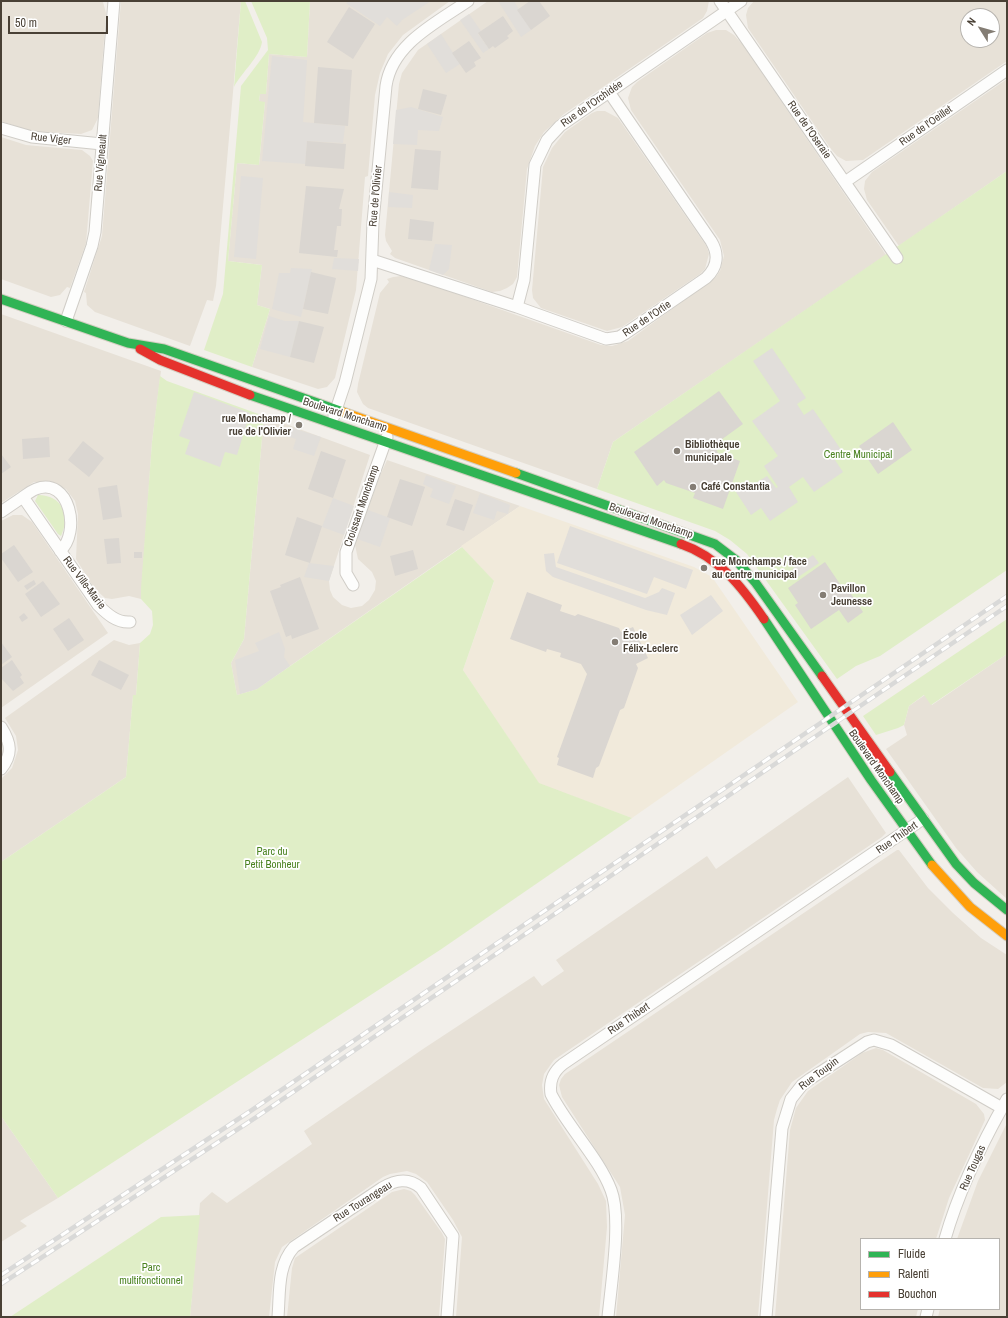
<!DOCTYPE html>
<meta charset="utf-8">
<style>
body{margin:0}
#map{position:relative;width:1008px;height:1318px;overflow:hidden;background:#f2efea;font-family:"Archivo Narrow",sans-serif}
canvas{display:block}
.frame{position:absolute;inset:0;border:2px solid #494035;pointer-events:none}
.legend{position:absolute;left:860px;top:1238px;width:140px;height:72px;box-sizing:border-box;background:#fff;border:1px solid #b6b3ae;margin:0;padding:5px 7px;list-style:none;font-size:12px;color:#494035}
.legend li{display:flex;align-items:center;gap:8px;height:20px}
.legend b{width:20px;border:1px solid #b6b3ae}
.north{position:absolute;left:960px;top:8px;width:40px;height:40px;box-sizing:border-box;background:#fff;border:1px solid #b6b3ae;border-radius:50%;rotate:307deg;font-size:11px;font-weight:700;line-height:16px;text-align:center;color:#494035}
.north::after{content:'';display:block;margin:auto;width:14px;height:18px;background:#847d74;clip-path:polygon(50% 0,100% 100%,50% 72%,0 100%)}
.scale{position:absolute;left:8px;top:16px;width:100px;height:18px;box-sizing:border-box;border:2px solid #494035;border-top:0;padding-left:5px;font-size:12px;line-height:14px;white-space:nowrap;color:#494035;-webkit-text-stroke:3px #fff;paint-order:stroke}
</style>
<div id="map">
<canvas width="1008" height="1318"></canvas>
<div class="frame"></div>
<ul class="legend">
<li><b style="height:5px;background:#30b455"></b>Fluide</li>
<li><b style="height:5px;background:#ff9f0a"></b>Ralenti</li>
<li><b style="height:5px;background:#e5322d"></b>Bouchon</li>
</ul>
<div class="north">N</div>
<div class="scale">50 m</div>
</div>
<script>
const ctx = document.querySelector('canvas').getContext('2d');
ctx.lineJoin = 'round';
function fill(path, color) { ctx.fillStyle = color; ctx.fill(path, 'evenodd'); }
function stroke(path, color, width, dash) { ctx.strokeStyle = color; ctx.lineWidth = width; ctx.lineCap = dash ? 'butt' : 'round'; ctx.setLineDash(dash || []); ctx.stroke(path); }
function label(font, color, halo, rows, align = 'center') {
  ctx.font = font + ' "Archivo Narrow",sans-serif'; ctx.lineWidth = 3.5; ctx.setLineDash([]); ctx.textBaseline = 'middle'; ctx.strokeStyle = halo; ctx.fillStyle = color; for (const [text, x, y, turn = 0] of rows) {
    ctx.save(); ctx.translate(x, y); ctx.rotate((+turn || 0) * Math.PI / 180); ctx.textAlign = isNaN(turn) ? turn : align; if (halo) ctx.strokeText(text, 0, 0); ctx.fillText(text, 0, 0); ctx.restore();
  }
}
fill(new Path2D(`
 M1,1L103,2L106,13L98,118L92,130L81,134L30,131L1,121Z
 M121,1H241L216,286L213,301L207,300L190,346L95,312L87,305L86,293L84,292L102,236Z
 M310,1H450L403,35L388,54L380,73L375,95L368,176L365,177L356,290L335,378L327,387L318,389L252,367L270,309L257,305L262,265L228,261L237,163L259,165L265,102H259L260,93L266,94L269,54L307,57Z
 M488,1H709L707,11L703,18L564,114L544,132L535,146L527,169L517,277L513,284L507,288L500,291L492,292L395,258L390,254L392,251L386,241L385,235L399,84L402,73L418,50Z
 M754,1H1007V61L863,160L846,161L837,156L831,149L748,28L746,15L748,8ZM968,16H992V40H968Z
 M716,30H726L734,35L742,44L886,255L613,442L597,489L368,408L363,404L357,392L358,384L380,293L389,282L387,279L393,277L401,276L412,278L601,345L612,346L628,341L715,278L720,271L724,256L720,240L631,110L628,98L632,87L637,82L707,33Z
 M1007,79V171L899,246L867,200L864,189L865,181L872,172Z
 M597,111H605L618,118L707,247L709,254L705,269L700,274L622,327L607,331L541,308L533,298L532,290L543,167L552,148L565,132L592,113Z
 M1,137L26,145L82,150L90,156L93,161L86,243L70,288L67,287L60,295L51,297L1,279Z
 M1,314L161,371L152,442L141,599L129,596L112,599L105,598L94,588L76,559L78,514L75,501L66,489L50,482H34L1,503Z
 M264,416L370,455L329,581L330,590L333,597L342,605L351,608L362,606L369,600L375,590L376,581L372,572L358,559L355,545L379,478L387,460L520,506L257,689L237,695L231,663L244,639Z
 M13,515H22L32,522L108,633L1,708V521Z
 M114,640L129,645L140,643L136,695L133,696L126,777L1,862V779L12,768L18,750L16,736L5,718Z
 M1007,654V899L977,872L956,848L886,749L907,735L904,725L909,706L925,695L932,705Z
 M848,777L886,833L882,837L554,1060L544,1074L542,1085L544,1099L598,1184L606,1201L607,1227L599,1317H456L462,1237L453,1220L427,1182L416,1174L407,1171L390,1174L383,1177L282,1247L275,1262L269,1317H190L200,1203L212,1192L227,1203L312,1144L304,1131L423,1049L534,976L542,986L564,971L556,960L707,856L716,869Z
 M897,850H899L928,888L953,913L981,938L1007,955V1082L998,1089L983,1088L886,1033L868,1032L860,1034L792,1082L780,1100L777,1109L774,1120L758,1317H616L625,1215L620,1187L562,1097L559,1085L561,1079L565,1074L580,1064Z
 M876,1048L883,1050L976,1104L984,1114L985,1120L949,1198L936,1239H861V1309H918L916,1317H775L790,1130L796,1108L808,1091L862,1053Z
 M1,1116L58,1198L20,1221L27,1226L1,1242Z
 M1006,1125L1007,1317H938L940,1309H999V1239H957L978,1181Z
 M404,1189L411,1191L415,1195L442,1233L445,1239L439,1317H287L292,1268L295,1258L392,1192Z`), '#e7e1d7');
fill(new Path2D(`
 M520,506L694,567L712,577L798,702L632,818L539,784L463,670L494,582L461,546Z`), '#f1eadb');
fill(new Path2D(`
 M241,1H245L262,42C260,57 241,73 234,87Z
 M251,1H310L307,57L269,54L266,94H260L259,101L265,102L259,165L237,163L228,261L262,265L257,305L270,309L252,367L204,350L223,294L241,86L268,50L267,38Z
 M1007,171V570L880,656L856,666L837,679L747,554L730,540L715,531L597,489L613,442Z
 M160,376L167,381L264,416L244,639L231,663L237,695L257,689L462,547L494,581L463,670L539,783L632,818L440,950L58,1198L1,1116V862L126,777L133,695H136L140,643L150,634L153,625L152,611L141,599V588L152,442Z
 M38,495C62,495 71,515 61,536L58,534L35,501Z
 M1007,619V654L931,705L924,695L909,706L904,725L898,728L876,735L863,716Z
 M200,1215L190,1317H10L161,1217Z`), '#e0eec7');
fill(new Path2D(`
 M349,1H431L402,20L397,26L387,17L380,26L346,3Z
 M498,1H514L531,30L521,37Z
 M469,14L481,31L478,34L489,49L483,53L460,20Z
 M441,34L460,64L446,73L427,44Z
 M272,56L307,60L303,122L345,126L343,143L307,141L305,164L262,161Z
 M411,107L443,117L439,131L418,130L417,145L393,144L396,110Z
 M241,176L263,178L256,259L234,257Z
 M389,192L413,195L412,208L388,207Z
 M435,244L452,245L449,269L443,275L429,270Z
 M334,258L359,259L358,271L332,269Z
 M291,268L312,269L301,317L272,309L279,273H290Z
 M269,316L285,321H299L290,357L260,349Z
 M772,348L806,398L797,404L804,415L813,409L844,454L835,460L843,472L814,492L803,477L789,487L798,502L770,521L761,508L751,515L736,492L744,486L750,484L751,486L767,476L776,488L778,487L764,466L778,456L752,421L780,401L753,361Z
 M194,392L250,413L237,455L225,452L220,467L185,454L190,440L179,436Z
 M289,427L321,437L314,456L293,449L296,439L286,436Z
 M426,475L456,486L449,504L430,497L433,489L423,484Z
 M480,493L510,505L508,514L497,511L494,520L473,513Z
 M333,498L354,506L344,535L322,527Z
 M368,510L390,518L380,547L357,539Z
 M570,526L693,570L686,589L654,577L647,594L557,563Z
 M554,553L556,567L645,598L659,592L662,588L675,593L667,615L646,610L553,577L546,571L544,554Z
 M813,555L819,563L798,577L792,569Z
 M309,563L334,566L329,581L304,577Z
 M711,595L723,611L692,635L680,615Z
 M279,632L285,649L284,657L290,666L257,689L240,694L235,660L259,651L255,643Z`), '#e1deda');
fill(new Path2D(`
 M530,1H539L550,16L531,30L517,10Z
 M349,7L375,24L353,59L327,42Z
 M503,16L513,31L507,36L509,38L495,48L493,46L489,49L478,33Z
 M469,41L481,58L474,62L476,66L466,73L452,53Z
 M318,67L352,70L348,126L314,123Z
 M423,89L447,95L441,115L418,109Z
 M307,141L346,144L344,169L305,166Z
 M415,149L441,151L438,190L411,188Z
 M306,186L344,189L339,209H342L341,226H337L334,250H338L337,257L299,253Z
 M410,219L434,222L432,241L408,239Z
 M311,272L336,278L328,314L303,309Z
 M299,321L324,327L314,363L290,357Z
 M719,391L743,424L714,445L718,453L740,461L723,509L693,498L695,493L666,483L664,480L657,486L634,452Z
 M893,422L912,450L878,474L859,446Z
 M49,437L50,457L23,459L22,439Z
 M83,441L104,458L89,477L68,460Z
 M321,451L346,460L333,498L308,489Z
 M1,454L11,467L1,474Z
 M400,479L425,487L412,526L387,517Z
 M117,485L122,517L103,520L98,488Z
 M455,499L473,505L464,531L446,525Z
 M297,517L322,526L310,563L285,555Z
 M119,538L121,563L107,564L104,539Z
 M14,545L33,572L18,582L1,558V554Z
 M413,550L418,569L395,576L390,556Z
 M134,552H142V558H134Z
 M825,562L842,587L845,585L863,612L848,623L839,610L811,629L795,605L798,603L788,588Z
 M300,577L319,629L292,639L291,635L286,637L270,591L281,587L280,585Z
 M34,580L36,584L27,590L24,586Z
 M43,581L60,604L41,617L25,594Z
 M527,592L562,605L560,611L575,616L578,614L619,628L621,632L633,627L648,658L636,664L638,668L624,708L620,710L599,766L596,768L593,778L557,765L559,758L557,757L587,674L581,664L560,657L561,653L547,649L546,652L510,639Z
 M24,613L28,618L22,622L19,617Z
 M69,618L84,640L68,651L53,629Z
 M1,642L12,657L1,665Z
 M12,660L22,675L20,677L24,683L13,691L1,678V668Z
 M99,660L129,675L121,690L91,675Z`), '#dad6d1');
const street = new Path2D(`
 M720,1L897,258
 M1,128L32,137L102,144
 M845,182L1007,70
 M372,260L517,307L606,339L619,337L626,333L706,278C718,267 719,254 711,241L609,92
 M517,307L524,280L535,165L547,140L560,126L741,1
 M66,321L92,246L95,232L114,1
 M334,416L345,383L371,279L373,222L386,86C392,44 436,23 468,1
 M23,497C27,494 31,491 36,489C70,476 81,533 60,551
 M1,512L23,497L98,605C107,614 117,623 130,622
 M353,585L346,573V552L387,437
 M1,727C11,743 13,754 1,769
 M945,1239C959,1190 982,1143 1007,1099
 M278,1317C280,1293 277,1266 294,1247L382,1188C395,1180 408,1177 421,1188L453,1236L447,1317
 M608,1317C611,1285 622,1218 611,1190C599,1158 567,1126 551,1094C549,1081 553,1072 563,1064L923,819
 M766,1317L782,1128L791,1099L802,1085L810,1079L867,1042L874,1040L891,1045L1002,1108
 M926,1317L928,1309`);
const fast = new Path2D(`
 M1,299L128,343L164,349L343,412
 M250,395L681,544
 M516,473L715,544L736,560L755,582L822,676
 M764,619L871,780L932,865
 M890,772L956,864L974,883L1007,910`);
const slow = new Path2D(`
 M343,412L516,473
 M932,865L970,907L1007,936`);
const jam = new Path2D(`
 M140,349L160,360L250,395
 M681,544C719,557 742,587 764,619
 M822,676L890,772`);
stroke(street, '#d0cdc7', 13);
stroke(fast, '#d4cec1', 11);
stroke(slow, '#d4cec1', 11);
stroke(jam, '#d4cec1', 11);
stroke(street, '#fdfdfc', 11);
stroke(fast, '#30b455', 9);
stroke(slow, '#ff9f0a', 9);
stroke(jam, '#e5322d', 9);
const rail = new Path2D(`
 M1,1275L252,1110L1007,596
 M1,1284L255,1118L1007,606`);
stroke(rail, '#d9d9d8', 4.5);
stroke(rail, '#fff', 3, [9]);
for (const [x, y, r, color] of [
 [299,425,4,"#847d74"],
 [677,451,4,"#847d74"],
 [693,487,4,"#847d74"],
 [704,568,4,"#847d74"],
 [823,595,4,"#847d74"],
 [615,642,4,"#847d74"]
]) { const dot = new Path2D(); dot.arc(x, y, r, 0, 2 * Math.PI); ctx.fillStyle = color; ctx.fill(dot); stroke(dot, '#fff', 1.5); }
label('11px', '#494035', '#fff', [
 ["Rue de l'Orchidée",592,104,-35],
 ["Rue de l'Oeillet",926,126,-35],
 ["Rue de l'Oseraie",809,130,55],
 ["Rue Viger",51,139,6],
 ["Rue Vigneault",101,163,-85],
 ["Rue de l'Olivier",376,196,-85],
 ["Rue de l'Ortie",647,319,-34],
 ["Boulevard Monchamp",345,415,18],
 ["Croissant Monchamp",362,506,-71],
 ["Boulevard Monchamp",651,521,19],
 ["Rue Ville-Marie",84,583,53],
 ["Boulevard Monchamp",876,767,55],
 ["Rue Thibert",897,838,-35],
 ["Rue Thibert",629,1019,-34],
 ["Rue Toupin",819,1074,-37],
 ["Rue Tougas",973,1168,-66],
 ["Rue Tourangeau",363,1202,-32]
]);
label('bold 11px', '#494035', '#fff', [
 ["rue Monchamp /",291,419,"right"],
 ["rue de l'Olivier",291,432,"right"],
 ["Bibliothèque",685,445],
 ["municipale",685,458],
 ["Café Constantia",701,487],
 ["rue Monchamps / face",712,562],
 ["au centre municipal",712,575],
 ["Pavillon",831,589],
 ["Jeunesse",831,602],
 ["École",623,636],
 ["Félix-Leclerc",623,649]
], 'left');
label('11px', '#4a8220', '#fff', [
 ["Centre Municipal",858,455],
 ["Parc du",272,852],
 ["Petit Bonheur",272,865],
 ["Parc",151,1268],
 ["multifonctionnel",151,1281]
]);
</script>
